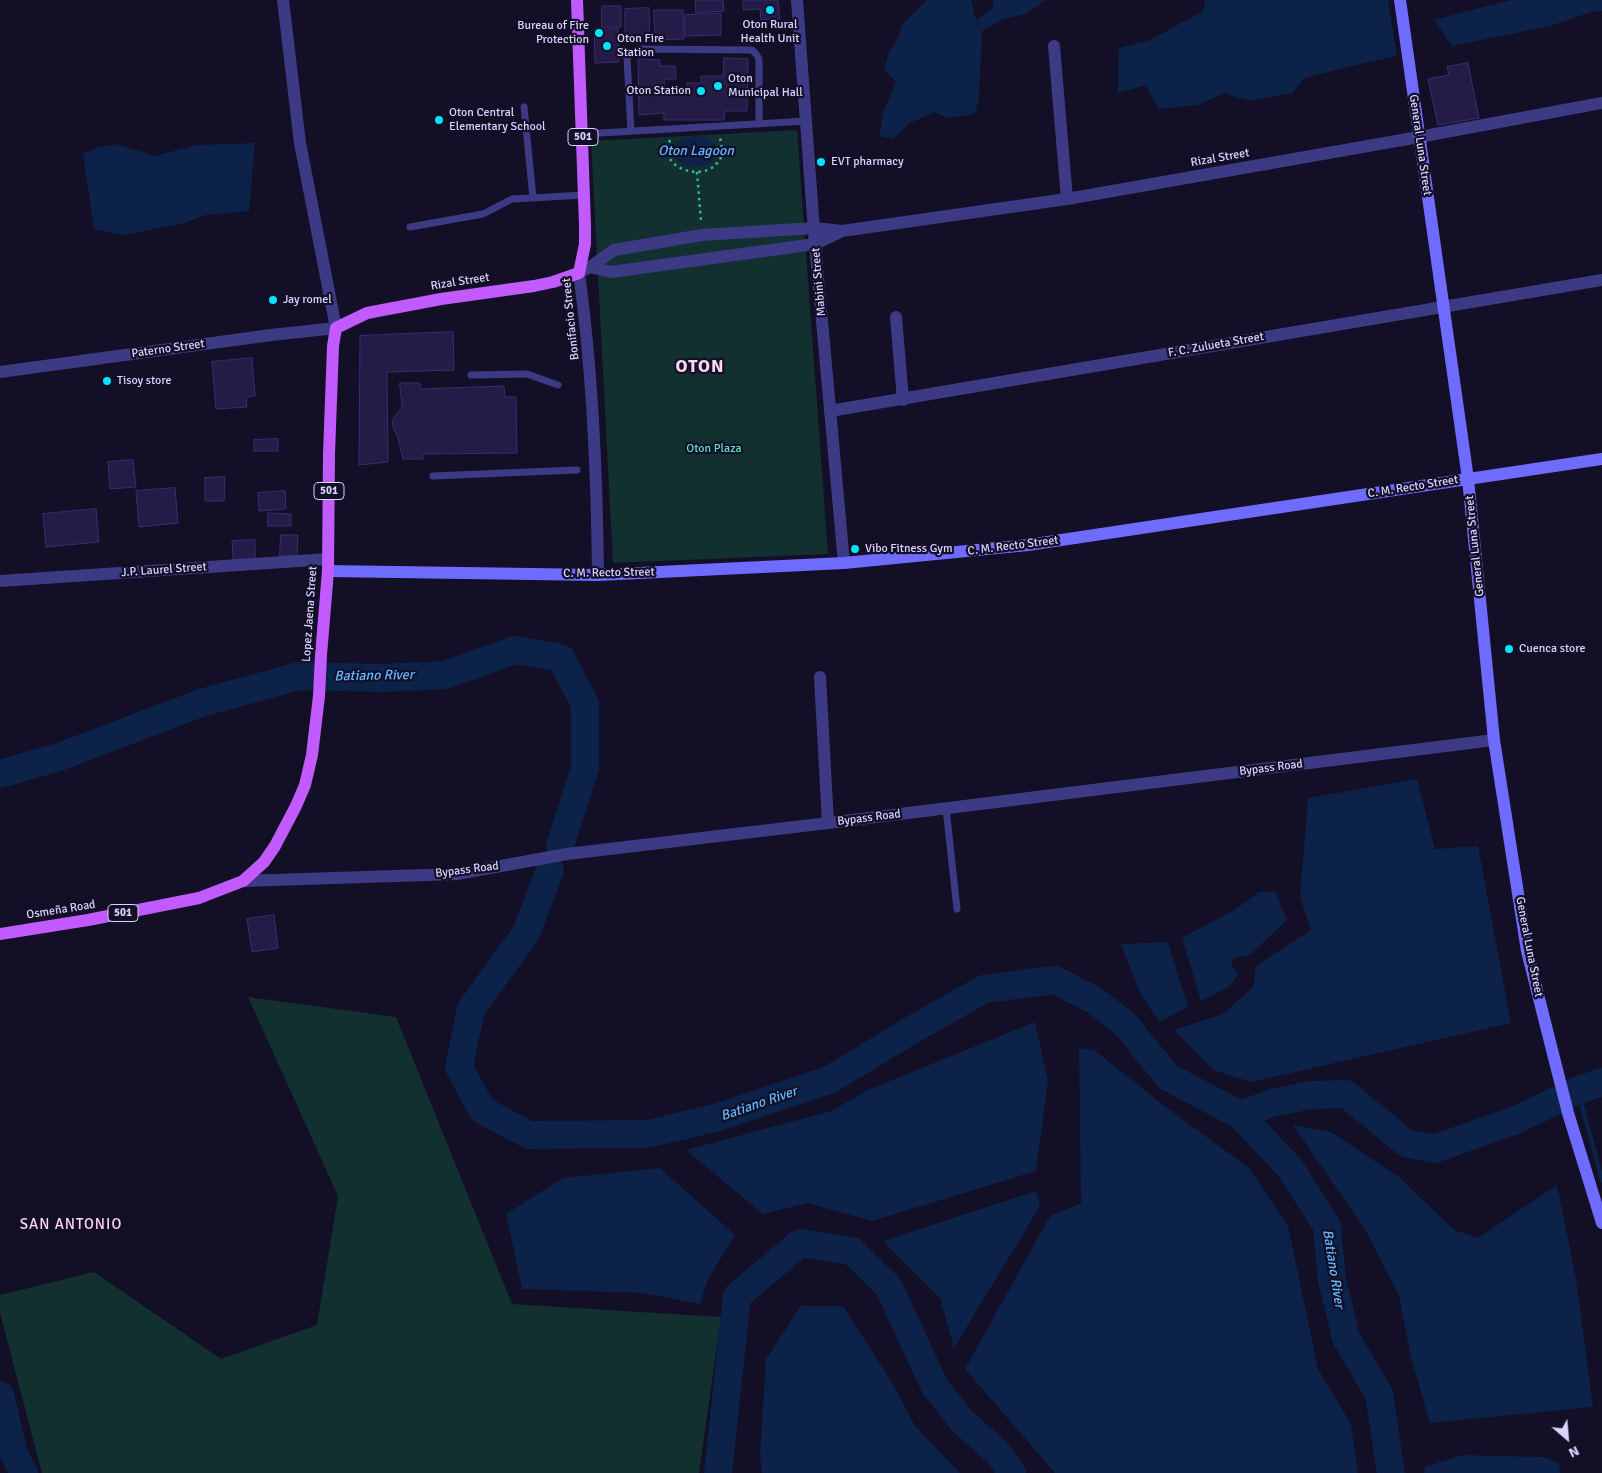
<!DOCTYPE html>
<meta charset="utf-8">
<style>
body{margin:0}
#map{position:relative;width:1602px;height:1473px;overflow:hidden;background:#130f26;font-family:Signika,sans-serif}
canvas{display:block}
.north{position:absolute;left:1542px;top:1413px;width:50px;height:50px;-webkit-text-stroke:4px #130f26;paint-order:stroke;rotate:153deg;font-size:14px;font-weight:700;line-height:20px;text-align:center;color:#d9d4ff}
.north::after{content:'';display:block;margin:auto;width:18px;height:22px;background:#d9d4ff;clip-path:polygon(50% 0,100% 100%,50% 72%,0 100%)}
</style>
<div id="map">
<canvas width="1602" height="1473"></canvas>
<div class="north">N</div>
</div>
<script>
const ctx = document.querySelector('canvas').getContext('2d');
ctx.lineJoin = 'round';
function fill(path, color) { ctx.fillStyle = color; ctx.fill(path, 'evenodd'); }
function stroke(path, color, width, dash) { ctx.strokeStyle = color; ctx.lineWidth = width; ctx.lineCap = dash ? 'butt' : 'round'; ctx.setLineDash(dash || []); ctx.stroke(path); }
function label(font, color, halo, rows, align = 'center') {
  ctx.font = font + ' Signika,sans-serif'; ctx.lineWidth = 4.5; ctx.setLineDash([]); ctx.textBaseline = 'middle'; ctx.strokeStyle = halo; ctx.fillStyle = color; for (const [text, x, y, turn = 0] of rows) {
    ctx.save(); ctx.translate(x, y); ctx.rotate((+turn || 0) * Math.PI / 180); ctx.textAlign = isNaN(turn) ? turn : align; if (halo) ctx.strokeText(text, 0, 0); ctx.fillText(text, 0, 0); ctx.restore();
  }
}
fill(new Path2D(`
 M797,130L828,554L613,563L591,141Z
 M248,997L396,1017L512,1304L721,1317L699,1473H42L0,1313V1295L94,1272L221,1359L317,1325L338,1196Z`), '#12302f');
fill(new Path2D(`
 M927,0H971L976,20L993,8V0H1046L1026,14L1003,19L982,31L979,97L975,114L947,118L935,112L910,123L893,139L879,136L884,110L896,82L884,69L889,52L900,35V27Z
 M1205,0H1388L1397,56L1355,65L1304,78L1292,93L1250,101L1224,93L1199,105L1158,109L1146,85L1118,93L1119,48L1150,40L1203,11Z
 M1511,0H1602V11L1591,12L1550,26L1452,46L1434,20Z
 M694,136L708,138L716,145C721,169 685,175 675,156L674,147L679,140Z
 M255,143L249,211L206,215L184,223L124,235L94,229L83,154L96,148L116,144L155,156L197,145Z
 M1417,779L1435,849L1478,846L1511,1023L1251,1082L1213,1070L1174,1030L1223,1014L1253,987L1256,966L1311,930L1300,897L1308,798Z
 M1275,891L1287,920L1250,955L1233,959L1231,966L1239,974L1230,986L1201,1001L1182,938L1236,909L1259,892Z
 M1168,942L1188,1007L1159,1022L1140,993L1121,944Z
 M1035,1022L1048,1081L1036,1171L872,1221L808,1203L763,1214L686,1150L831,1111L870,1089Z
 M1079,1048L1094,1050L1166,1107L1249,1168L1288,1226L1318,1369L1351,1424L1358,1473H1055L965,1369L1050,1216L1081,1203Z
 M1293,1125L1331,1132L1399,1177L1454,1230L1478,1238L1557,1185L1576,1278L1593,1407L1430,1423L1411,1358L1399,1296L1366,1231Z
 M660,1168L735,1235L708,1279L700,1304L642,1293L522,1289L506,1214L563,1178Z
 M1036,1191L1040,1206L954,1348L940,1298L883,1241Z
 M801,1306H843L893,1384L915,1426L960,1473H762L760,1457L766,1359Z
 M1462,1455L1543,1457L1559,1463L1560,1473H1424L1425,1467Z`), '#0c2248');
stroke(new Path2D(`
 M1578,1091L1602,1180`), '#0c2248', 4.5);
stroke(new Path2D(`
 M0,774L59,757L201,703L299,676L383,678L445,675L515,650L561,658L585,704V768L560,846
 M550,870L526,933L471,1009L459,1067L482,1110L529,1135L648,1134L719,1117L829,1080L910,1031L984,989L1055,980L1094,1000L1125,1024L1168,1077L1240,1115L1272,1103L1311,1095L1346,1094L1406,1143L1434,1149L1516,1120L1574,1092L1602,1082
 M1240,1115L1290,1168L1327,1226L1332,1280L1346,1338L1379,1394L1391,1473
 M0,1395L14,1454L24,1473
 M718,1473L737,1296L800,1243L852,1251L889,1287L934,1385L961,1420L998,1453L1012,1473`), '#0c2248', 28);
const building = new Path2D(`
 M696,0H723L724,11L696,13Z
 M743,0H778L780,19L761,20L760,9L744,10Z
 M602,6H621V27H602Z
 M649,8L650,41H625V9Z
 M654,10H683L684,39L655,40Z
 M721,14V35L685,36V15Z
 M618,29L619,62L595,63L594,30Z
 M724,58L748,59L747,111H725L724,120H664V113L639,115L638,59L660,60V66H675L676,79H664L665,90H688L687,83H701V76H723Z
 M1468,63L1479,118L1438,125L1428,79L1449,75L1447,67Z
 M453,332L454,370L387,372L388,462L359,465L360,336Z
 M252,358L255,396L246,397L247,407L216,409L212,362Z
 M400,383H420L421,389L504,386L505,397H516L517,453L423,454V459H403L398,438L393,427L392,420L402,407Z
 M278,439V451H254V440Z
 M133,460L136,487L110,489L108,462Z
 M225,477L224,501H205V478Z
 M175,488L178,523L139,527L136,491Z
 M285,491L286,509L259,511L258,493Z
 M96,509L99,542L46,547L43,514Z
 M268,513L291,514V526H268Z
 M281,535H298L297,556H280Z
 M255,540V559L233,560L232,541Z
 M274,915L278,948L252,952L247,919Z`);
fill(building, '#241b47');
stroke(building, '#3b2d73', 1);
stroke(new Path2D(`
 M670,140C668,146 667,153 670,159C678,172 701,176 713,167C717,165 720,158 723,155L720,137
 M697,172L701,221`), '#2fb8b0', 2.5, [2.5, 4]);
stroke(new Path2D(`
 M524,107L533,198
 M631,131L627,58L632,53L640,49L752,50L756,54L759,59V124
 M583,134L807,121
 M410,227L483,214L512,199L584,195
 M471,375L527,374L558,385
 M433,476L577,470
 M946,808L957,909`), '#3d3a85', 7);
stroke(new Path2D(`
 M1054,46L1067,199
 M590,267L611,272L815,244L842,231
 M896,317L903,400
 M0,372L271,335L336,328L300,143L283,0
 M830,411L1602,280
 M598,575C597,473 593,374 579,273L590,267L614,250L702,235L815,228L842,231L1067,199L1419,137L1602,103
 M0,581L328,559
 M820,677L828,823`), '#3d3a85', 12);
stroke(new Path2D(`
 M797,0L815,244L844,563
 M243,881L457,874L567,854L828,823L1494,740`), '#3d3a85', 12);
stroke(new Path2D(`
 M1400,0L1468,479L1494,740L1527,951L1568,1113L1602,1223
 M328,571L598,575L844,563L1028,545L1602,459`), '#6f6bff', 12);
stroke(new Path2D(`
 M0,934L88,920L199,898L243,881L264,862L275,846L296,806L305,785L312,755L319,696L321,655L328,571L329,454L333,346L336,328L367,313L441,299L534,286L553,282L579,273L585,244V225L577,0`), '#c25bff', 12);
for (const [x, y, r, color] of [
 [770,10,5,"#00e5ff"],
 [599,33,5,"#00e5ff"],
 [607,46,5,"#00e5ff"],
 [718,86,5,"#00e5ff"],
 [701,91,5,"#00e5ff"],
 [439,120,5,"#00e5ff"],
 [821,162,5,"#00e5ff"],
 [273,300,5,"#00e5ff"],
 [107,381,5,"#00e5ff"],
 [855,549,5,"#00e5ff"],
 [1509,649,5,"#00e5ff"]
]) { const dot = new Path2D(); dot.arc(x, y, r, 0, 2 * Math.PI); ctx.fillStyle = color; ctx.fill(dot); stroke(dot, '#130f26', 2); }
for (const [x, y, w] of [
 [583,137,30],
 [329,491,30],
 [123,913,30]
]) { const box = new Path2D(); box.roundRect(x - w / 2, y - 8.5, w, 17, 4); ctx.fillStyle = '#130f26'; ctx.fill(box); stroke(box, '#d9d4ff', 1); }
label('bold 11px', '#d9d4ff', null, [
 ["501",583,137],
 ["501",329,491],
 ["501",123,913]
]);
label('12px', '#d9d4ff', '#130f26', [
 ["Oton Rural",770,25,"center"],
 ["Health Unit",770,39,"center"],
 ["Bureau of Fire",589,26,"right"],
 ["Protection",589,40,"right"],
 ["Oton Fire",617,39],
 ["Station",617,53],
 ["Oton",728,79],
 ["Municipal Hall",728,93],
 ["Oton Station",691,91,"right"],
 ["Oton Central",449,113],
 ["Elementary School",449,127],
 ["EVT pharmacy",831,162],
 ["Jay romel",283,300],
 ["Tisoy store",117,381],
 ["Vibo Fitness Gym",865,549],
 ["Cuenca store",1519,649]
], 'left');
label('12px', '#d9d4ff', '#130f26', [
 ["General Luna Street",1420,145,82],
 ["Rizal Street",1220,158,-10],
 ["Rizal Street",460,282,-9],
 ["Mabini Street",819,282,-95],
 ["Bonifacio Street",571,319,-96],
 ["F. C. Zulueta Street",1216,345,-10],
 ["Paterno Street",168,349,-8],
 ["C. M. Recto Street",1413,487,-9],
 ["C. M. Recto Street",1013,546,-7],
 ["General Luna Street",1475,546,-96],
 ["J.P. Laurel Street",164,570,-4],
 ["C. M. Recto Street",609,573,-1],
 ["Lopez Jaena Street",310,614,-86],
 ["Bypass Road",1271,768,-7],
 ["Bypass Road",869,818,-7],
 ["Bypass Road",467,870,-7],
 ["Osmeña Road",61,910,-9],
 ["General Luna Street",1529,947,79]
]);
label('12px', '#5fe0c0', '#130f26', [
 ["Oton Plaza",714,449]
]);
label('italic 14px', '#62b6ff', '#130f26', [
 ["Oton Lagoon",696,151],
 ["Batiano River",374,676,-1],
 ["Batiano River",759,1104,-19],
 ["Batiano River",1333,1269,81]
]);
ctx.letterSpacing = '1px';
label('15px', '#ffd6f0', '#130f26', [
 ["SAN ANTONIO",71,1225]
]);
ctx.letterSpacing = '0px';
ctx.letterSpacing = '1px';
label('bold 18px', '#ffd6f0', '#130f26', [
 ["OTON",700,367]
]);
ctx.letterSpacing = '0px';
</script>
